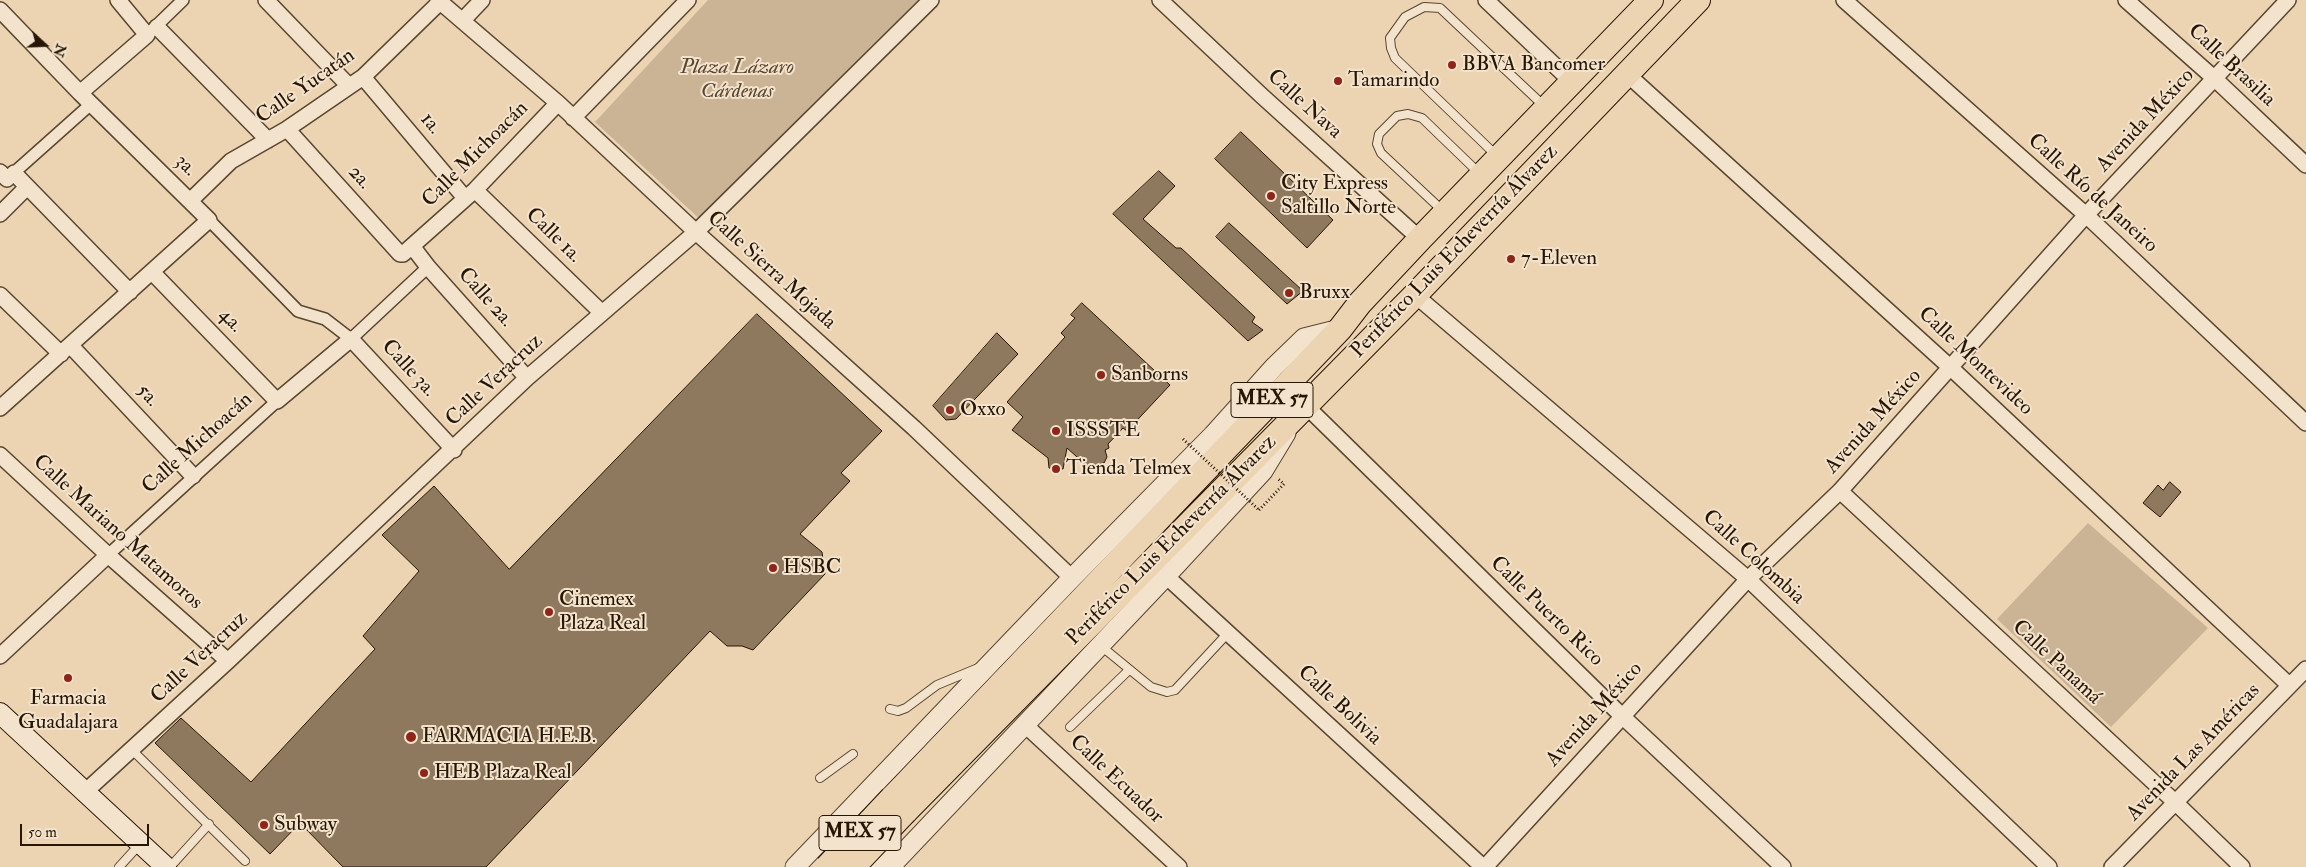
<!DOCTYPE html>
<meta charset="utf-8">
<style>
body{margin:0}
#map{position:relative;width:2306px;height:867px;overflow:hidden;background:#ecd4b2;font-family:"IM FELL Double Pica",serif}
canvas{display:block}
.north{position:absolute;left:20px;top:20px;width:50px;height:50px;-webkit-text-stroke:4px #f3e3cd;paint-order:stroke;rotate:110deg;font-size:14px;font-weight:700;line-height:20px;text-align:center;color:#281605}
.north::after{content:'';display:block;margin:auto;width:18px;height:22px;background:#281605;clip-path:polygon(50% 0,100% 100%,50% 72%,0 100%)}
.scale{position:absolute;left:20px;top:824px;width:129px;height:22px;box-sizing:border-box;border:2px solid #281605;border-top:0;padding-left:6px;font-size:15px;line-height:18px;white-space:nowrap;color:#281605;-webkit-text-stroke:4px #f3e3cd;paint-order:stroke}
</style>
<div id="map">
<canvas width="2306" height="867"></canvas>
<div class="north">N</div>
<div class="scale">50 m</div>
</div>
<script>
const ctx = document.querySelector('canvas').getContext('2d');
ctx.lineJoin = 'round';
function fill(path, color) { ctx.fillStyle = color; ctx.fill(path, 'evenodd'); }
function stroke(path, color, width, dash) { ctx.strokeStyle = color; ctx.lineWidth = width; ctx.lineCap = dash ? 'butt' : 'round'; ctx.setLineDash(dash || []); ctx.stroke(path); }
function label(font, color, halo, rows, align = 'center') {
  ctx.font = font + ' "IM FELL Double Pica",serif'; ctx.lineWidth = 4; ctx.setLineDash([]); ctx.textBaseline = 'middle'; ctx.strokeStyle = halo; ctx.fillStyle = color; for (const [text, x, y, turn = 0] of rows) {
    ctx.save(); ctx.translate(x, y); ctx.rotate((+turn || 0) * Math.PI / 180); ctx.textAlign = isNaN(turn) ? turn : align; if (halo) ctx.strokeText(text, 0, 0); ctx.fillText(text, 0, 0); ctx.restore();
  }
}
fill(new Path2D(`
 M708,0H921L704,223L595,122Z
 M2088,523L2208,628L2111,727L1997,619Z`), '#cbb495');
const building = new Path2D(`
 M1241,132L1333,220L1307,248L1215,159Z
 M1159,171L1175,186L1143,219L1176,248H1181L1255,317L1252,322L1263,330L1248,341L1113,214Z
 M1229,223L1303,291L1287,304L1216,237Z
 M1082,303L1170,385L1127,431L1123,428L1108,444L1109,448L1105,450L1107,457L1104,463L1087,466L1067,448L1063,469L1049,468L1048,458L1012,430L1023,417L1007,402L1065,337L1061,333L1075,318L1071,315Z
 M757,314L882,431L841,473L850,481L800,534L822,552L825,574L753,650L742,646H727L710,631L486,867H343L300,823L270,854L155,743L181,718L251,782L375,649L363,636L419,571L382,535L434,486L509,569Z
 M997,333L1018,354L956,419L946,420L933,406Z
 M2170,482L2181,492L2160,517L2143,503L2158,485L2163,490Z`);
fill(building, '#8e795f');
stroke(building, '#281605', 1);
const service = new Path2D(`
 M1497,156L1395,58L1391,48L1390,38L1405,17L1424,7L1440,8L1544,106
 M1443,211L1381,153L1377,144L1379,134L1397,116L1408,114L1422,118L1480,174
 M1101,646L1151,687L1167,692L1175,690L1228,633
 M890,709L898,711L906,708L937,685L978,668
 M1070,727L1129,670
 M131,749L245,861
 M820,778L853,754
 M119,867L140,844
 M170,867L209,824`);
const pedestrian = new Path2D(`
 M150,32L183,0
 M8,178L91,104
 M209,220L298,311L325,319L351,339L428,267
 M108,555L277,401`);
const minor = new Path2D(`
 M266,0L349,86
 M438,0L558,103L696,232L914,428L1072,578
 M1160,0L1262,96L1420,239
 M1486,0L1571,81
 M1844,0L2086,215L2306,423
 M2126,0L2215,79L2306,165
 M0,10L80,93L209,220L0,408
 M463,20L482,0
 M157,27L268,140
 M1627,74L1951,368L2289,685
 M363,77L465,198
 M80,93L147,35L118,0
 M573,118L688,0
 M287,129L400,254H403L475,190L558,103
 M0,172L7,179
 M14,173L130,292
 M475,190L601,312
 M190,201L231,161L287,129L363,77L440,2
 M0,214L27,187
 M412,246L428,267L527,378
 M152,272L277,401L351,339L454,450
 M0,295L61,354
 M1415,295L1748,579L2049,867
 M71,346L193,476
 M1305,405L1622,716L1783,867
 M0,455L108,555L228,661
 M1840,491L2176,803L2242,867
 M1166,576L1483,867
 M0,656L108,555
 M1024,724L1179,867
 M86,791L228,661L527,378L696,232L931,0
 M1485,867L1748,579L1840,491L2086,215L2288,0
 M2112,867L2306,669`);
const tertiary = new Path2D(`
 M795,867L1072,578L1213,435L1274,367L1304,338L1340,329
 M872,867C885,853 892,843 890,824
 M890,867L1166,576L1263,471L1286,433`);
const secondary = new Path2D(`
 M0,713L166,867`);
const trunk = new Path2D(`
 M892,798L1340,329L1360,303L1420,239L1651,0
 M905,812L1415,295L1698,0`);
stroke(service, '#594630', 10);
stroke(pedestrian, '#594630', 14);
stroke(minor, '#594630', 18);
stroke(tertiary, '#594630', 21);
stroke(secondary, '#281605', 22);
stroke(trunk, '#281605', 26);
stroke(new Path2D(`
 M1259,510L1284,484L1277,478`), '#281605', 3, [1, 2.5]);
stroke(service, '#f3e3cd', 8);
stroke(pedestrian, '#f3e3cd', 11);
stroke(minor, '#f3e3cd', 15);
stroke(tertiary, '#f3e3cd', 19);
stroke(secondary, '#f3e3cd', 20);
stroke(trunk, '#ecd4b2', 24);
const trunkBridge = new Path2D(`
 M827,867L892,798
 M853,867L905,812`);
stroke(trunkBridge, '#281605', 26, []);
stroke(new Path2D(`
 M1183,439L1259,510`), '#281605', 3, [1, 2.5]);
stroke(trunkBridge, '#ecd4b2', 24);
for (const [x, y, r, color] of [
 [1452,65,5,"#8f2418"],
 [1338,81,5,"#8f2418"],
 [1271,196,5,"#8f2418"],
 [1511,259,5,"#8f2418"],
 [1289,293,5,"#8f2418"],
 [1101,375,5,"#8f2418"],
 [950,410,5,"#8f2418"],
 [1056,431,5,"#8f2418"],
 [1056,469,5,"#8f2418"],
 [773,568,5,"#8f2418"],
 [549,612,5,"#8f2418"],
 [68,678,5,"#8f2418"],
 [411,737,6,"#8f2418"],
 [424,773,5,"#8f2418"],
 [264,825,5,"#8f2418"]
]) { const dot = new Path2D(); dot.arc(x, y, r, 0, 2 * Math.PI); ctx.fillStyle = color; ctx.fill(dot); stroke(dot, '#f3e3cd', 2); }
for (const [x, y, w] of [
 [1272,400,82],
 [860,833,82]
]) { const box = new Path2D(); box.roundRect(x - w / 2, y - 17.5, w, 35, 4); ctx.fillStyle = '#f3e3cd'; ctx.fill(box); stroke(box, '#281605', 1); }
label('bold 20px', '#281605', null, [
 ["MEX 57",1272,400],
 ["MEX 57",860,833]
]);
label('21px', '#281605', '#f3e3cd', [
 ["BBVA Bancomer",1462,65],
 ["Tamarindo",1348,81],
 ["City Express",1281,184],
 ["Saltillo Norte",1281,208],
 ["7-Eleven",1521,259],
 ["Bruxx",1299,293],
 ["Sanborns",1111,375],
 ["Oxxo",960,410],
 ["ISSSTE",1066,431],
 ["Tienda Telmex",1066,469],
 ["HSBC",783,568],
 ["Cinemex",559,600],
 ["Plaza Real",559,624],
 ["Farmacia",68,699,"center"],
 ["Guadalajara",68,723,"center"],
 ["FARMACIA H.E.B.",422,737],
 ["HEB Plaza Real",434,773],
 ["Subway",274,825]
], 'left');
label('21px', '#281605', '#f3e3cd', [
 ["Calle Brasilia",2231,66,43],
 ["Calle Yucatán",306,87,-35],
 ["Calle Nava",1304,105,42],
 ["Avenida México",2146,121,-47],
 ["1a.",430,124,50],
 ["Calle Michoacán",476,155,-45],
 ["3a.",185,166,44],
 ["2a.",359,178,48],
 ["Calle Río de Janeiro",2092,194,42],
 ["Calle 1a.",553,236,44],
 ["Periférico Luis Echeverría Álvarez",1455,252,-46],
 ["Calle Sierra Mojada",771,271,42],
 ["Calle 2a.",485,298,48],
 ["4a.",230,321,46],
 ["Calle Montevideo",1975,362,43],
 ["Calle 3a.",408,369,47],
 ["Calle Veracruz",495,381,-43],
 ["5a.",147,396,47],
 ["Avenida México",1874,422,-48],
 ["Calle Michoacán",198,444,-42],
 ["Calle Mariano Matamoros",117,533,42],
 ["Periférico Luis Echeverría Álvarez",1172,541,-45],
 ["Calle Colombia",1753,558,42],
 ["Calle Puerto Rico",1546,612,44],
 ["Calle Veracruz",200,658,-43],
 ["Calle Panamá",2056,663,43],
 ["Calle Bolivia",1339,706,43],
 ["Avenida México",1595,715,-48],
 ["Avenida Las Américas",2194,753,-46],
 ["Calle Ecuador",1116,780,43]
]);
label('italic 21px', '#594530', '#f3e3cd', [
 ["Plaza Lázaro",737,68],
 ["Cárdenas",737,92]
]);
</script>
